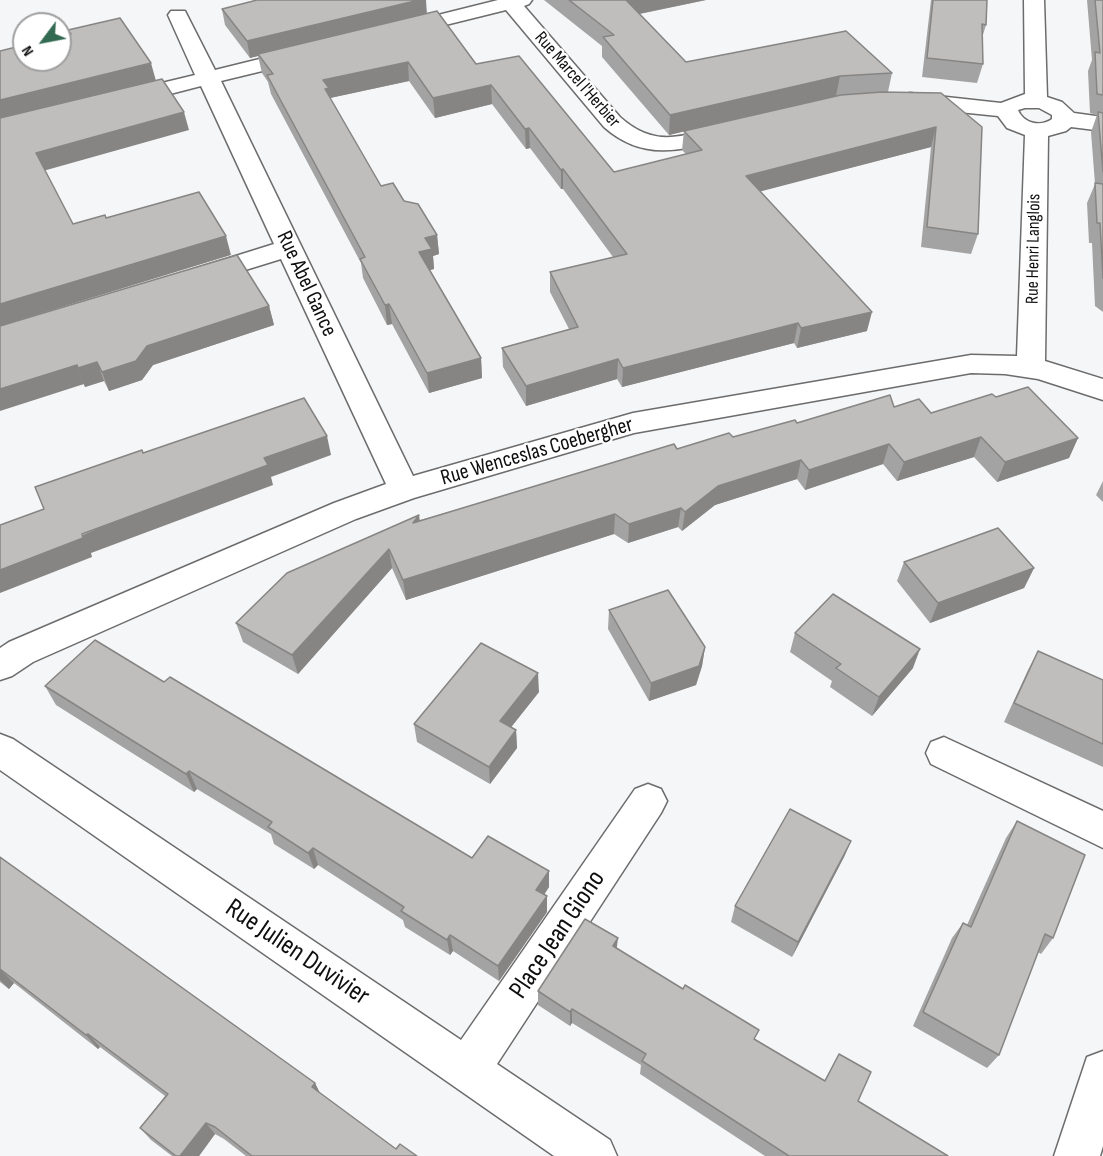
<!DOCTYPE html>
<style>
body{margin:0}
#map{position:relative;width:1103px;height:1156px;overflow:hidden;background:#f5f6f7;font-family:"Sofia Sans Condensed",sans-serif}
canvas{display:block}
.north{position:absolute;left:12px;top:12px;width:60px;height:60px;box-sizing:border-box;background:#fff;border:2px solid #9f9f9f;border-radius:50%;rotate:238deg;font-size:16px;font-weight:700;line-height:24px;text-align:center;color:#0e0e0e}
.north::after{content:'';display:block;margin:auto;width:21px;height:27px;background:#336a52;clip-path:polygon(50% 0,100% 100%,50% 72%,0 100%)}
</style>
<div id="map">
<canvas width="1103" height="1156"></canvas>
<div class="north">N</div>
</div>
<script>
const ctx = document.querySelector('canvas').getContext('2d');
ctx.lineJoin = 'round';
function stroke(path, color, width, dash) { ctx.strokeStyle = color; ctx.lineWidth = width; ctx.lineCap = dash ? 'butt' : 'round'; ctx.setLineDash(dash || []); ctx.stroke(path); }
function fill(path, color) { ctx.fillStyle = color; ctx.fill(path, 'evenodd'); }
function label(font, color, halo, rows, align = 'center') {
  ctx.font = font + ' "Sofia Sans Condensed",sans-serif'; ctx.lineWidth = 4.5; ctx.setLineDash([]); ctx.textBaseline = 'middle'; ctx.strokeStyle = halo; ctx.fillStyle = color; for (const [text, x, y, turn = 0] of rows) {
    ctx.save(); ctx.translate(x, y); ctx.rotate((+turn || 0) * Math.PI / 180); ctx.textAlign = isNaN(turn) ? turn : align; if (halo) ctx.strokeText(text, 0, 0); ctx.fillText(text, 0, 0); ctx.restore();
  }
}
const minor = new Path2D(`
 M498,0H532L529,4L524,6L620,117C657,150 684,135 727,124L735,126L738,131L735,136C686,149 646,164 604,127L506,10L401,36L394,34L391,30L394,26Z
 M1024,0H1044L1047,97L1062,102L1074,113L1103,117V131L1071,127L1066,131L1048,136L1045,361L1103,379V400L1038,379L1005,374L971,373L634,433L414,498L356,519L33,662L12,676L0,680V648L9,642L334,503L386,484L281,259L200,284L191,282L187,276L191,270L274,244L201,86L124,106L116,104L113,99L116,94L195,75L168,15L171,11H185L215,70L304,48L312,49L315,54L312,59L221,81L413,476L633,413L971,355L1017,356L1025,135L1007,128L998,116L910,107L902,105L899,100L902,95L910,93L1001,103L1025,94ZM1025,108H1039L1052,115V119C1041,127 1024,124 1018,110Z
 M0,734L13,739L461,1040L635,789L648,784L661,789L667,801L661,813L497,1064L610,1140L617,1156H554L0,770Z
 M944,737L1103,811V848L931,764L926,753L931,742Z
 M1103,1051V1146L1100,1156H1054L1087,1057Z`);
stroke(minor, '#6c6c6d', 3);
fill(minor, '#fff');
fill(new Path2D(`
 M544,0H706L640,14L686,62L892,73L888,92L941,93L978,234L971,254L921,247L931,147L760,191L867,331L797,348L794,343L622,387L617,379L526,406L503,367L502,348L569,329L550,292V272L613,257L563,189H561L530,148L526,149L492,104L435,118L409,81L330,98L381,186L404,201L437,235L439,254L433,256L434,269L430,270L481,358L482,378L429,393L392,324L387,325L363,278L361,263L271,94L268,82L262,73L258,56L250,58L225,25L222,9L427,13L476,64L614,172L686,154L682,150L684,131L669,135L602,57V46Z
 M931,0H987L986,25L982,38L983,64L977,83L922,77Z
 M1087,0H1103V312L1095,306L1092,243H1089L1087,203L1095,184L1091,132L1097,115L1090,113L1088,71L1092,60Z
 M269,306L274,325L153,365L142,380L109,391L104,381L85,387L84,384L0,326Z
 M996,397L1078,438L1069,458L997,482L974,457L897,481L883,464L805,490L797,479L715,505L682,531L678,527L628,543L614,534L406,600L392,568L298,674L243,642L236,623L420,520L677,449L797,423L894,407L931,413Z
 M1103,481V502L1096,495Z
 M904,562L1034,568L1024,588L930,623L897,581Z
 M609,610L705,647L702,666L696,685L649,701L608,629Z
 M795,633L913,668L872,716L830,687L832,681L790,652Z
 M1038,651L1103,680V767L1004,722L1028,670Z
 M164,682L472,858L549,871V887L544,895L547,896V912L499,981L453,951L450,955L405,927L403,920L318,865L314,869L274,844L271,834L197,789L194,792L56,705L45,686Z
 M539,692L511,727L516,730L517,748L490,784L417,742L414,724Z
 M1017,821L1053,938L1041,954L1038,952L999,1055L987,1068L913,1026L952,938L963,923L967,925L1006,838Z
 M851,841L844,857L792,957L731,922L735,906Z
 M0,857L315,1083L320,1094L396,1149L417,1156H246L224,1139L215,1134L199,1156H172L151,1140L140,1128L165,1096L100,1047L98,1049L14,983L9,989L0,982Z
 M617,948L755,1039L824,1081L839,1054L858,1101L948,1156H765L640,1074L641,1065L572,1023L570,1026L538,1005V991Z`), '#a4a3a3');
fill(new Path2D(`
 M419,0H426L427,15L258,54V56L250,58L247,41Z
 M624,0H706L623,17Z
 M408,62L409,81L330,98L328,108L323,80Z
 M151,63L156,81L0,120V100Z
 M840,76L836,96L669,135L670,115Z
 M491,85L492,104L435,118L433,98Z
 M184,112L189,130L43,171L36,153Z
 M936,127L931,147L743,196L746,176Z
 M529,128L530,148L526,149L525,129Z
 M563,169V189H561V170Z
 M437,235L439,254L433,256L434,269L421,272L419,252L425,238Z
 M226,236L231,255L0,326V304Z
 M389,304L392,324L387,325L385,305Z
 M269,306L274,325L153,365L142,380L109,391L102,372L147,346Z
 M872,312L867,331L797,348L801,328Z
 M798,323L794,343L622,387L623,368Z
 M481,358L482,378L429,393L427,373Z
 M618,359L617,379L526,406V386Z
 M97,362L104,381L85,387L78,368Z
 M77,365L84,384L0,411V389Z
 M327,436L331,455L271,477L273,485L91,553L92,557L0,593V570L264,458Z
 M981,437L974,457L897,481L904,462Z
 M1078,438L1069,458L997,482L1005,462Z
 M889,444L883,464L805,490L809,470Z
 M801,460L797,479L715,505L682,531L685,512L718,486Z
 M681,508L678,527L628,543L629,524Z
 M615,514L614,534L406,600L403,580Z
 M419,515L422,535L413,523Z
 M389,549L392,568L298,674L292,655Z
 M1034,568L1024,588L930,623L938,603Z
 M705,647L702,666L696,685L649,701L651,683Z
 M920,649L913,668L872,716L879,697Z
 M538,673L539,692L501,740L500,721Z
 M516,730L517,748L490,784L489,767Z
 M189,771L197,789L194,792L186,774Z
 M851,841L844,857L792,957L798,942Z
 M313,848L318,865L314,869L308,853Z
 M549,871V887L536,906V890Z
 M547,896V912L499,981L498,966Z
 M450,935L453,951L450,955L447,940Z
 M618,938L616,954L613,946Z
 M0,969L14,983L9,989L0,980Z
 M572,1009V1023L570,1026V1012Z
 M88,1034L100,1047L98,1049L86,1035Z
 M315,1083L321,1095L312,1087Z
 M206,1123L215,1134L199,1156H180Z`), '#868584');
const building = new Path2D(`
 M257,0H419L247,41L222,9Z
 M569,0H626L686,62L846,31L892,73L840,76L670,115L603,37L614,35Z
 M933,0H987L986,25L982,24L983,64L927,58Z
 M1095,0H1103V95L1097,94L1095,52L1100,53Z
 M437,11L476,64L519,56L614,172L702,150L684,131L841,95L882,92L941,93L982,127L978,234L927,227L936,127L746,176L872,312L801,328L798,323L623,368L618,359L526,386L502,348L578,327L550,272L627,254L563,169L561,170L529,128L525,129L491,85L433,98L408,62L323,80L329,88L325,89L381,186L393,183L404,201L418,204L437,235L425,238L432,249L419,252L481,358L427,373L389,304L385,305L360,259L365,257L267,75L273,74L258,54Z
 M120,18L151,63L0,100V51L24,45V60H60V37L71,34L68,30Z
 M162,79L184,112L36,153L73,224L105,215L106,218L199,192L226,236L0,304V118Z
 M1098,112L1103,113V172Z
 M1095,183L1103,184V278L1100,223H1097Z
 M237,255L269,306L147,346L136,361L102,372L97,362L78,368L77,365L0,389V326Z
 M1028,387L1078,438L1005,462L981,437L904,462L889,444L809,470L801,460L718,486L685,512L681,508L629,524L615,514L403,580L389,549L292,655L236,623L287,573L419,515L413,523L674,444L677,449L729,433L733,437L795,420L797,423L890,395L894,407L919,399L931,413L992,394L996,397Z
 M304,398L327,436L264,458L268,465L82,534L83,538L0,570V525L44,509L35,487L142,450L143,453Z
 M998,528L1034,568L938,603L904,562Z
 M668,590L705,647L699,666L651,683L609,610Z
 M833,594L920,649L879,697L836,668L841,664L795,633Z
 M95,640L164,682L170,677L472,858L488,836L549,871L536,890L547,896L498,966L450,935L447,940L401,911L404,907L313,848L308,853L268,827L272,822L189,771L186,774L45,686Z
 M481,643L538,673L500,721L516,730L489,767L414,724Z
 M1038,651L1103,680V744L1014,703Z
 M790,809L851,841L798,942L735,906Z
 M1017,821L1085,855L1053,938L1045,934L999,1055L923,1012L963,923L971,927Z
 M0,857L315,1083L312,1087L396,1149L400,1144L417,1156H252L215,1127L206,1123L180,1156H176L140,1128L168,1094L88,1034L86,1035L0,969Z
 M585,919L618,938L613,946L683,989L685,985L759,1030L754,1039L825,1081L839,1054L871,1072L858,1101L948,1156H789L642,1061L646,1054L572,1009L570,1012L538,991Z`);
fill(building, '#bfbebd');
stroke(building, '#868584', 1.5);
label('18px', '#0e0e0e', '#fff', [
 ["Rue Marcel l'Herbier",577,80,49],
 ["Rue Henri Langlois",1034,249,-89]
]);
label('22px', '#0e0e0e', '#fff', [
 ["Rue Abel Gance",306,284,65],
 ["Rue Wenceslas Coebergher",537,452,-16]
]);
label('27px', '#0e0e0e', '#fff', [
 ["Place Jean Giono",558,935,-56],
 ["Rue Julien Duvivier",297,953,34]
]);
</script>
